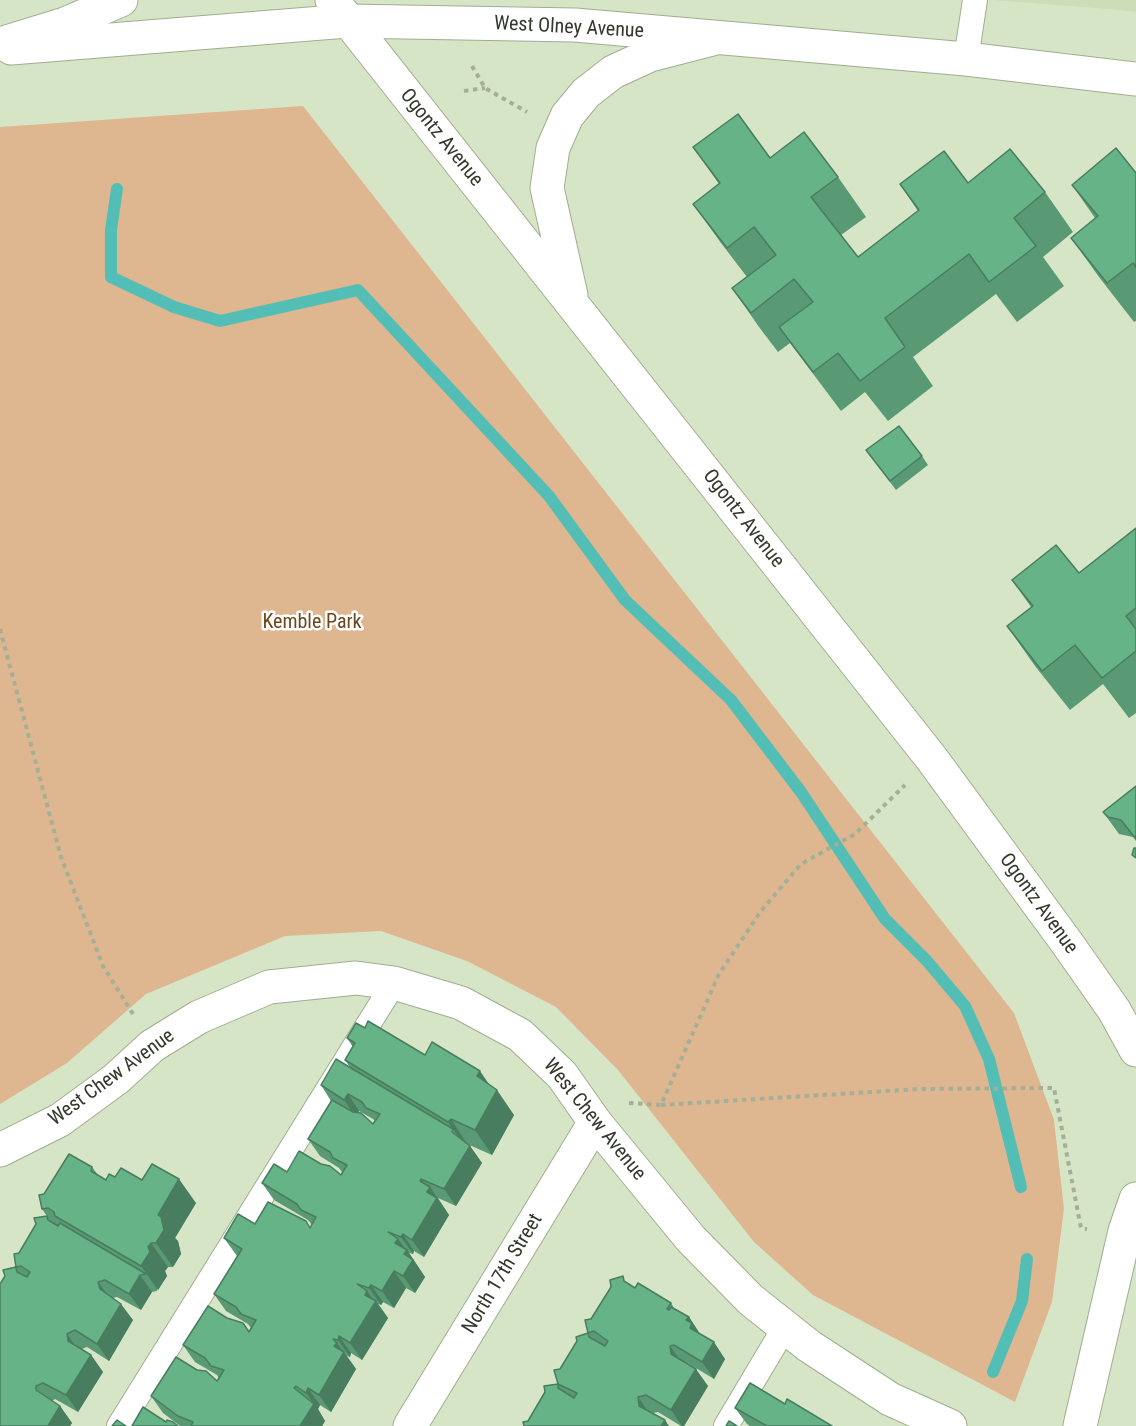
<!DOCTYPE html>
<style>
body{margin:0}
canvas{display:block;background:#d7e5c7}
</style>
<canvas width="1136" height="1426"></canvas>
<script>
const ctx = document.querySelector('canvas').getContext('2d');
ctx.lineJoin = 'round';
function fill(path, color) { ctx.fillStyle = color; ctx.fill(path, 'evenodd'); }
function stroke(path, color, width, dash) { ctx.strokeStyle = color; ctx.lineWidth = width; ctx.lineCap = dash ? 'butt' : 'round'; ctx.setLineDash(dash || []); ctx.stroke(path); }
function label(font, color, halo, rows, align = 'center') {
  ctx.font = font + ' "Roboto Condensed",sans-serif'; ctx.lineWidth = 5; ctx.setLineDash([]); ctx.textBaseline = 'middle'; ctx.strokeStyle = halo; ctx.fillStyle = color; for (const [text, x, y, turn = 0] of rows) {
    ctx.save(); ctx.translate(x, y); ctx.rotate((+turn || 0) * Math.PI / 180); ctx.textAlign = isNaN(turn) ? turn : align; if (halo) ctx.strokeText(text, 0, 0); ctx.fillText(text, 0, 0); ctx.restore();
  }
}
fill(new Path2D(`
 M992,0H1136V12L1109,9Z`), '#ccddb7');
fill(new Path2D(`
 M303,106L1014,1013L1054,1120L1064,1209L1052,1302L1015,1402L813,1295L754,1242L618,1070L556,1007L467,961L381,931L285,936L146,994L67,1063L0,1104V127Z`), '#deb690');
stroke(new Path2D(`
 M117,189L111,230V277L174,307L220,321L358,290L549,496L625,600L731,700L801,792L885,919L927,961L965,1006L989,1059L1021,1187
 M993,1372L1022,1301L1027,1259`), '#52beb6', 12);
const service = new Path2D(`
 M966,59L975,0
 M119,1426L394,983
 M726,1426L785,1327`);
const minor = new Path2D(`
 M0,1150L60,1120L116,1079L152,1046L199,1017L269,987L356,978L394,983L461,1003L520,1035L562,1075L595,1122L691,1239L751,1300L809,1346L890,1399L950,1426
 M410,1426L595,1122`);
const tertiary = new Path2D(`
 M11,48L347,21L575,25L966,59L1136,79`);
const primary = new Path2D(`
 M332,0L932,759L1067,943L1114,1010L1136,1050
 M0,44L65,24L121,0
 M571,295L547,188L553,148L567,116L586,93L613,72L650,55L716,38
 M1080,1426L1125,1231L1136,1199`);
stroke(service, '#a0ad90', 26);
stroke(minor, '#a0ad90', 35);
stroke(tertiary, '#a0ad90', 35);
stroke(primary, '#a0ad90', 35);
stroke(new Path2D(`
 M472,66L485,88L527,112
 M464,91L485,88
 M0,629L61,857L103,966L133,1014
 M629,1103L661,1105L719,974L761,911L801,864L855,834L905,785
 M661,1105L919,1089L1054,1088L1081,1228L1087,1229`), '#a3af96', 4, [4.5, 4.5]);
stroke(service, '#fff', 24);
stroke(minor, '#fff', 33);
stroke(tertiary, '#fff', 33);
stroke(primary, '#fff', 33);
fill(new Path2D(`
 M693,147L770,158L838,177L866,217L841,235L858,257L918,211L900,184L968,183L1045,192L1073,232L1043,257L1064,286L1017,322L996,294L913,357L933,386L888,421L865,392L841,411L790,343L778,352L759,327L732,288L747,277L721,243L693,204L719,184Z
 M1136,173V321L1134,322L1099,277L1071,238L1095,218L1072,185Z
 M866,450L922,456L928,465L896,490Z
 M1136,528V713L1129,718L1103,684L1070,710L1035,666L1007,626L1031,607L1012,580L1079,573Z
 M1136,786V841L1133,837L1119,834L1103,812Z
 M365,1028L489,1085L514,1115L492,1155L467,1144L470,1146L482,1163L456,1206L438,1198L449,1215L424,1257L414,1251L413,1254L409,1253L425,1277L415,1293L406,1288L394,1308L383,1302L381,1305L378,1304L388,1318L362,1360L351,1353L350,1357L347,1356L356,1369L331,1412L320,1405L318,1409L325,1421L322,1426H180L163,1413L151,1396L197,1370L217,1381L219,1378L217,1375L195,1362L183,1345L249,1331L251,1328L248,1324L226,1311L214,1294L237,1256L224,1238L255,1224L310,1228L312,1225L308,1220L274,1200L262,1183L287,1172L321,1164L341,1175L342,1172L339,1168L320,1156L308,1139L331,1101L321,1085L350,1067L345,1060L353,1047L347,1038ZM359,1111L373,1119L375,1121L373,1124L358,1113Z
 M92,1167L98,1175L106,1180L115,1177L142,1180L196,1203L175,1238L178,1241L181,1254L173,1267H168L165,1271L167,1276L158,1290L157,1289V1291L152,1292L141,1310L117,1297L113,1298L133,1320L109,1361L87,1347L82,1349L91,1355L103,1372L78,1412L55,1399L52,1401L60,1406L72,1423L70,1426H0L16,1267L19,1253L47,1216L42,1209L44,1194Z
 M628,1284L635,1288L671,1303L674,1308L689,1317L700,1334L725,1359L714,1379L686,1362L708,1386L684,1426H681L658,1412L653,1413L528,1421L558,1384L560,1369L588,1333L591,1319Z
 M785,1404L832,1426H750L747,1424L735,1408Z`), '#599a75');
fill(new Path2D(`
 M480,1071L495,1093L497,1090L514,1115L492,1155L475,1130L477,1076Z
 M348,1094L359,1111L356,1117L344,1100Z
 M451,1119L467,1144L465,1146L448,1122Z
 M470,1146L482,1163L456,1206L444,1189Z
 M179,1179L196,1203L175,1238L178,1241L181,1254L173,1267L156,1243L158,1215Z
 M421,1179L429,1189L430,1187L449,1215L424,1257L412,1240Z
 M403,1234L414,1251L413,1254L401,1237Z
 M398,1239L407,1251V1250L425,1277L415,1293L403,1276L395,1243Z
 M151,1243L168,1267L165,1271L167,1276L158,1290L141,1266Z
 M394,1271L406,1288L394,1308L382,1291Z
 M140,1275L152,1292L141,1310L129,1294Z
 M98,1282L110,1298L100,1289Z
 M371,1285L383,1302L381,1305L369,1288Z
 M367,1291L375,1302L376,1301L388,1318L362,1360L350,1343Z
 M121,1304L133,1320L109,1361L97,1344Z
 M689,1317L700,1334L690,1328L686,1320Z
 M67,1334L79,1351L68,1341Z
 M339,1336L351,1353L350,1357L338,1340Z
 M714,1342L725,1359L714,1379L702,1362Z
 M337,1343L356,1369L331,1412L319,1395L334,1346Z
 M670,1346L682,1363L671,1354Z
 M91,1355L103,1372L78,1412L66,1395Z
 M696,1369L708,1386L684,1426H682L671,1410Z
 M308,1388L320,1405L318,1409L325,1421L322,1426H300L314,1404L306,1393Z
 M638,1397L650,1414L639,1406Z
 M60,1406L72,1423L70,1426H48Z
 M665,1420L669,1426H661Z`), '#487d5f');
const building = new Path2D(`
 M738,114L770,158L804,132L838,177L811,197L858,257L919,210L900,184L944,151L968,183L1010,149L1045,192L1014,218L1036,246L989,282L969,254L885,318L905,347L860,381L838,353L813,372L779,327L813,302L794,279L751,313L732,288L776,255L754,227L727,248L693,204L720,183L693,147Z
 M1116,148L1136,173V267L1133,263L1107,283L1071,238L1098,216L1072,185Z
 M899,426L922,456L890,481L866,450Z
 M1136,528V608L1126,616L1136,629V651L1102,678L1075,645L1042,671L1007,626L1033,606L1012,580L1056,545L1079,573Z
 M1136,786V839L1121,820L1108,817L1103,812Z
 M1134,848H1136V858L1132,855Z
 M368,1021L425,1055L432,1042L480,1071L477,1076L497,1090L475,1130L451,1119L448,1122L345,1060L355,1043L347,1038L356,1023L365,1028Z
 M336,1059L453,1129L452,1132L470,1146L444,1189L421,1179L420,1181L430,1187L427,1192L437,1198L412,1240L403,1234L401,1237L388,1232L398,1239L395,1243L407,1250L404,1254L413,1260L403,1276L394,1271L382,1291L371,1285L369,1288L357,1284L367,1291L365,1295L376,1301L350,1343L339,1336L338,1340L333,1339L337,1343L334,1346L344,1352L319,1395L308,1388L306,1393L296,1386L294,1388L314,1404L300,1426H191L193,1422L178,1416L151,1396L176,1357L197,1370L206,1371L217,1381L221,1375L224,1370L211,1366L205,1358L183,1345L208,1306L227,1318L243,1323L249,1332L256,1320L241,1314L236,1307L214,1294L242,1249L224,1238L238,1214L255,1224L268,1202L306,1221L310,1228L316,1217L301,1210L297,1204L262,1183L274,1164L287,1172L299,1151L321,1164L330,1166L341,1175L347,1165L333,1158L330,1152L308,1139L332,1100L353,1112L361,1113L373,1124L380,1114L366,1108L362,1102L348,1094L344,1100L321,1085Z
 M69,1154L92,1167L91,1171L106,1180L109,1174L115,1177L121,1168L142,1180L152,1164L179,1179L158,1215L161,1217L164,1230L156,1243H151L148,1247L150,1252L141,1266L55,1216L54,1212L48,1208L42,1209L39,1195L44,1194Z
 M47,1216L48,1220L58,1226L60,1223L146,1274L140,1275L129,1294L105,1280L98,1282L100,1289L121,1304L97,1344L75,1330L67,1334L68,1341L91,1355L66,1395L43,1383L36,1386V1390L60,1406L48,1426H0V1284L5,1276L3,1270L16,1267L14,1254L19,1253L36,1224L34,1218ZM21,1266L30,1272L27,1277L17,1272L16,1267Z
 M623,1276L624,1281L635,1288L638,1283L671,1303L667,1309L669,1310L671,1307L689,1317L686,1320L692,1323L690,1328L714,1342L702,1362L674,1345L670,1346L671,1354L696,1369L671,1410L646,1395L638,1397L639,1406L665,1420L661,1426H524L523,1422L528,1421L545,1392L544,1386L558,1384L554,1370L560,1369L577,1341L576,1337L588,1333L585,1320L591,1319L611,1287L610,1280ZM594,1331L608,1341L605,1346L589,1337L588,1333ZM558,1384L577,1393L574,1398L558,1388Z
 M750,1383L785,1404L787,1399L832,1426H767L735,1408Z
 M143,1407L166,1422L167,1420L173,1422L178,1426H132Z
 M117,1420L126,1426H112Z
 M729,1421L737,1426H726Z`);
fill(building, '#67b388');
stroke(building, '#487d5f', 1.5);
label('20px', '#33382c', '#fff', [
 ["West Olney Avenue",569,28,3],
 ["Ogontz Avenue",441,138,51],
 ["Ogontz Avenue",743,519,52],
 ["Ogontz Avenue",1038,904,54],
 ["West Chew Avenue",112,1078,-36],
 ["West Chew Avenue",594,1120,51],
 ["North 17th Street",503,1274,-59]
]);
label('20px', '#6c461c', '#fff', [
 ["Kemble Park",312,623]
]);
</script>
